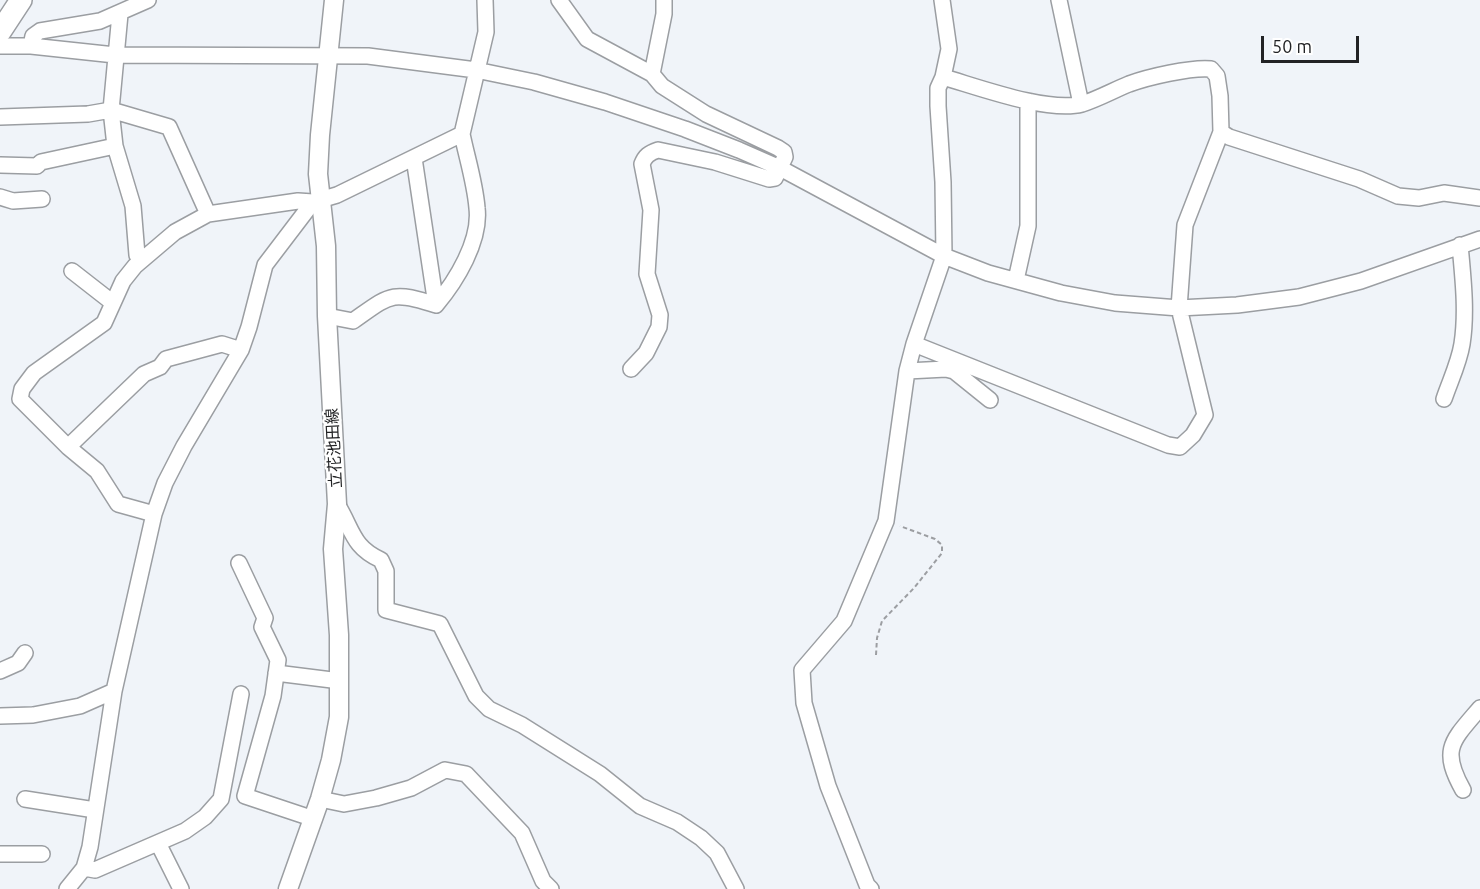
<!DOCTYPE html>
<meta charset="utf-8">
<style>
body{margin:0}
#map{position:relative;width:1480px;height:889px;overflow:hidden;background:#f0f4f9;font-family:Ubuntu,sans-serif}
canvas{display:block}
.scale{position:absolute;left:1261px;top:36px;width:98px;height:27px;box-sizing:border-box;border:3px solid #222325;border-top:0;padding-left:8px;font-size:18px;line-height:21px;white-space:nowrap;color:#222325;-webkit-text-stroke:4px #fff;paint-order:stroke}
</style>
<div id="map">
<canvas width="1480" height="889"></canvas>
<div class="scale">50 m</div>
</div>
<script>
const ctx = document.querySelector('canvas').getContext('2d');
ctx.lineJoin = 'round';
function stroke(path, color, width, dash) { ctx.strokeStyle = color; ctx.lineWidth = width; ctx.lineCap = dash ? 'butt' : 'round'; ctx.setLineDash(dash || []); ctx.stroke(path); }
function label(font, color, halo, rows, align = 'center') {
  ctx.font = font + ' Ubuntu,"Noto Sans JP",sans-serif'; ctx.lineWidth = 4.5; ctx.setLineDash([]); ctx.textBaseline = 'middle'; ctx.strokeStyle = halo; ctx.fillStyle = color; for (const [text, x, y, turn = 0] of rows) {
    ctx.save(); ctx.translate(x, y); ctx.rotate((+turn || 0) * Math.PI / 180); ctx.textAlign = isNaN(turn) ? turn : align; if (halo) ctx.strokeText(text, 0, 0); ctx.fillText(text, 0, 0); ctx.restore();
  }
}
const minor = new Path2D(`
 M559,0L587,39L652,74L662,86L706,114L778,148L784,152L785,157L775,178L769,179L715,162L658,150C649,153 645,156 642,164L651,210L647,274L660,315L659,327L646,353L631,369
 M1059,0L1081,104
 M120,14L111,110L115,146L133,206L137,255L143,258
 M0,46H31L115,55L368,56L476,70L534,82L605,102L685,129L739,150L780,168L944,256L988,273L1061,293L1115,303L1179,308L1237,305L1299,297L1361,281L1480,239
 M31,46L33,36L40,31L100,21L148,0
 M652,74L664,14V0
 M0,117L88,114L111,110L169,127L208,214
 M1221,132L1229,137L1359,179L1398,196L1419,198L1444,193L1480,198
 M414,158L436,305
 M0,165L37,166L41,162L115,146
 M0,197L13,201L42,199
 M72,271L113,303
 M1016,280L1028,226V101
 M327,316L353,321C390,295 391,290 436,305C456,281 481,241 477,208C475,183 467,158 462,134
 M914,344L1168,445L1180,447L1193,435L1205,415L1179,308L1185,225L1221,132L1220,96L1217,76L1211,69C1191,67 1148,77 1129,84C1114,90 1098,99 1082,104C1048,113 978,87 943,77L949,49L942,0
 M907,371L946,369L954,371L990,400
 M1444,399C1450,381 1459,363 1462,344C1467,312 1463,278 1460,245
 M68,447L144,374L160,367L166,359L222,344L241,350
 M337,504C353,530 352,547 381,560L386,571V610L440,624L476,696L489,709L522,725L600,774L640,806L677,822L701,838L717,853L736,889
 M154,514L118,504L97,471L68,447L20,399L22,389L34,373L104,323L123,281L135,266L175,232L208,214L298,201L313,202
 M239,563L265,618L262,627L278,660L273,696L245,796L314,819
 M0,671L18,663L25,653
 M276,673L340,681
 M0,716L33,715L80,706L114,691
 M1463,790C1440,749 1452,741 1480,708
 M25,799L95,810
 M320,799L344,804L376,798L411,788L445,770L466,774L522,833L543,881L551,889
 M158,843L181,889
 M0,854H42
 M84,868L95,870L185,831L205,817L221,799L241,694
 M67,889L84,868L90,847L114,691L154,514L165,483L184,446L241,350L249,327L265,265L313,202L337,195L462,134L486,32L485,0
 M871,889L867,885L828,786L804,703L802,670L844,621L886,521L907,371L914,344L944,256L943,182L938,106V88L943,77`);
const major = new Path2D(`
 M288,889L320,799L331,760L339,717V635L333,549L337,504L327,316L326,246L318,174L320,135L334,0`);
const highway = new Path2D(`
 M0,32L21,0`);
stroke(minor, '#9b9ea2', 18);
stroke(major, '#9b9ea2', 21);
stroke(highway, '#9b9ea2', 24);
stroke(new Path2D(`
 M876,655L877,638L882,621L914,588L942,553V545L935,539L900,526`), '#9c9ea2', 2, [4.5, 3]);
stroke(minor, '#fff', 15);
stroke(major, '#fff', 18);
stroke(highway, '#fff', 21);
label('16px', '#222325', '#fff', [
 ["立花池田線",334,448,-93]
]);
</script>
